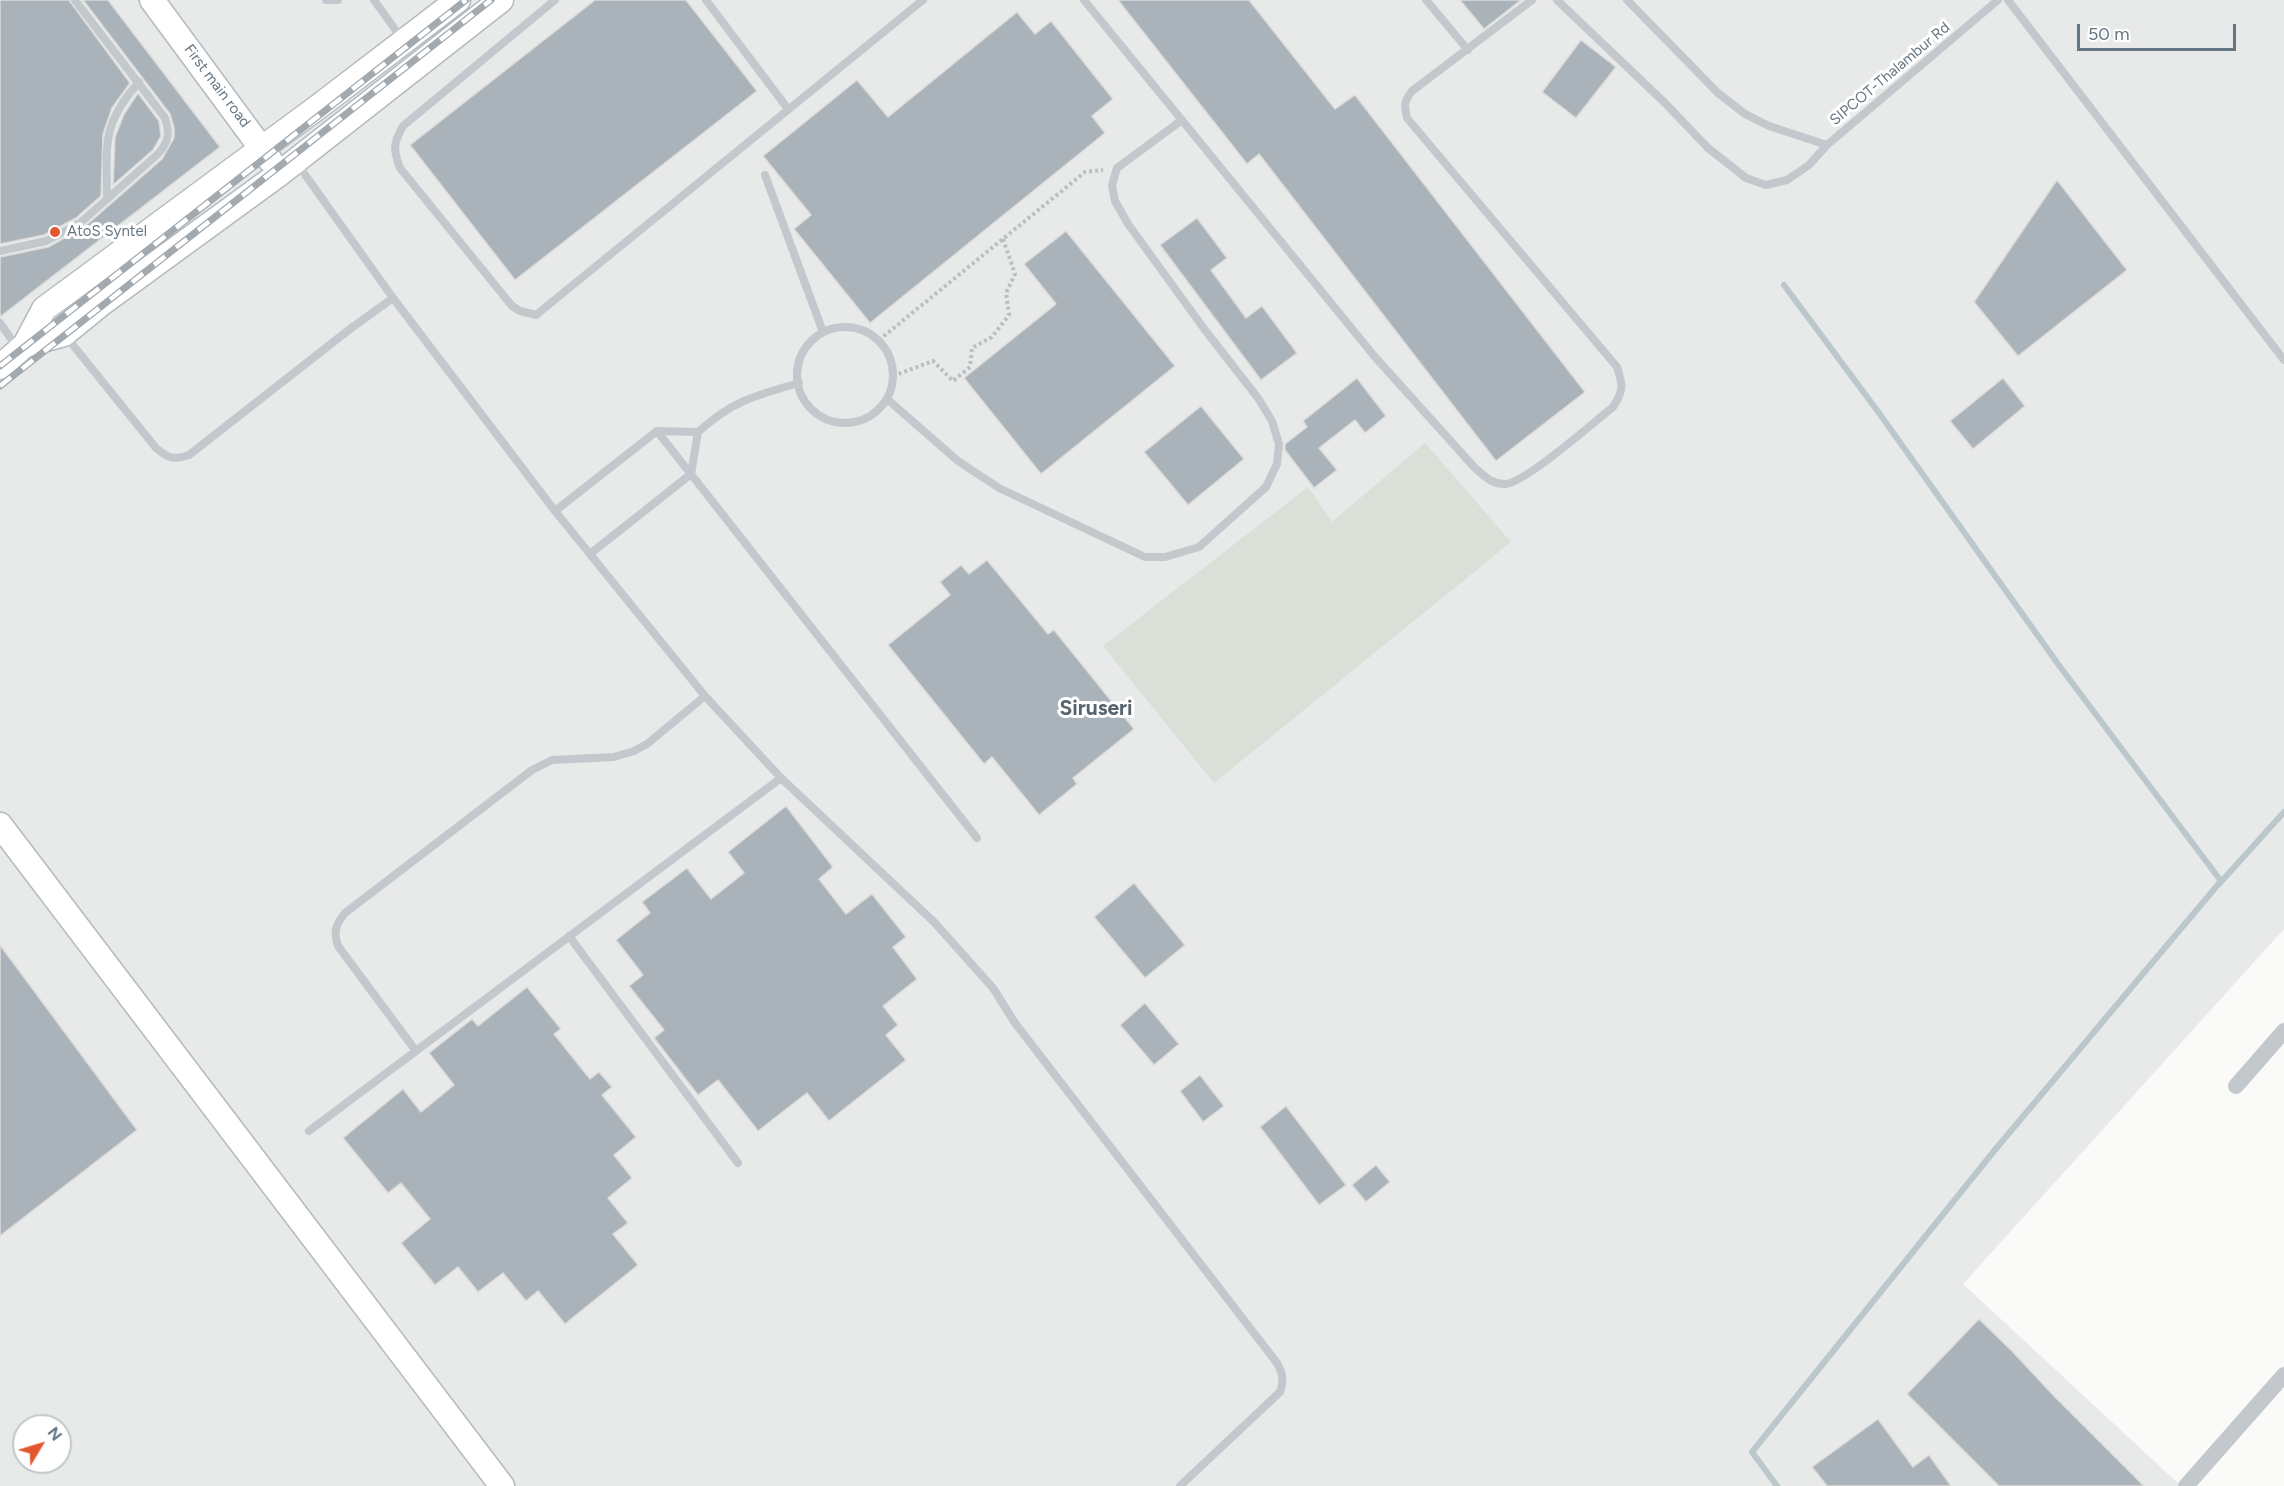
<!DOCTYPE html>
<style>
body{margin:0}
#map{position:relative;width:2284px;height:1486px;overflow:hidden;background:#fafaf8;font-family:Figtree,sans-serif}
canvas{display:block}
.north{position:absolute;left:12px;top:1414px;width:60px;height:60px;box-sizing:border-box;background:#fff;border:2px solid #c1c8cd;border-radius:50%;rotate:52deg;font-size:16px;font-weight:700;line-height:24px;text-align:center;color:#657683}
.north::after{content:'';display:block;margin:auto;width:21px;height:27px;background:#e4572e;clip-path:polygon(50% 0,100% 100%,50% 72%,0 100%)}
.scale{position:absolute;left:2077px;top:24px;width:159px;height:27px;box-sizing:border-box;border:3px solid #657683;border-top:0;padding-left:8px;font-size:18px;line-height:21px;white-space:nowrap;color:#657683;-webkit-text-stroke:4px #fff;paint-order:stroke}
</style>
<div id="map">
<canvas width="2284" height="1486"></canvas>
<div class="north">N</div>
<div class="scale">50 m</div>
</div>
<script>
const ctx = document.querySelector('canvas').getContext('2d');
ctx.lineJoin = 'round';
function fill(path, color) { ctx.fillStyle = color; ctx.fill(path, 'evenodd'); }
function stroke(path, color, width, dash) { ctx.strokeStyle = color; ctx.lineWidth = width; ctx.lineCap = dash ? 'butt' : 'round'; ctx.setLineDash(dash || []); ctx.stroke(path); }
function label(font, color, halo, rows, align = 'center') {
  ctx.font = font + ' Figtree,sans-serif'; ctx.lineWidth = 6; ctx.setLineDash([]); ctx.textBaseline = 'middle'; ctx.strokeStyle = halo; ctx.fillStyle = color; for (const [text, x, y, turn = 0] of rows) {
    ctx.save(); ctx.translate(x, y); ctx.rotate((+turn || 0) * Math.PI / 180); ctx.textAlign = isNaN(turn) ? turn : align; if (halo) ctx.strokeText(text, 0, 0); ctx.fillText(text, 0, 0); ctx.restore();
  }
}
fill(new Path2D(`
 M0,0H2284V929L1963,1284L2181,1486H0ZM24,1426H60V1462H24Z`), '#e8e9e9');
fill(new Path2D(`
 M1425,443L1511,542L1214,783L1103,646L1308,487L1332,522Z`), '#dadfd7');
stroke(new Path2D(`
 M2220,883L2284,812
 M1777,1486L1752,1452L1994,1151L2221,881L2058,664L1879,413L1784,285`), '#bbc7cb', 6);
const building = new Path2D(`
 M0,0H69L130,83L112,108L103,134L101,196L76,218L44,235L0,244Z
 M83,0H108L220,147L0,317V257L48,247L83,228L162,159L174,138V128L170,114Z
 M595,0H686L757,91L515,280L410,145Z
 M1118,0H1249L1335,109L1355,95L1585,392L1496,461L1259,154L1247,164Z
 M1460,0H1521L1484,29Z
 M1017,12L1035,34L1051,21L1113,99L1092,116L1105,133L870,323L794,229L811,215L763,156L857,80L888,117Z
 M1581,40L1616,67L1576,118L1542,92Z
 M138,93L159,121L161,136L153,150L113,185L115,137L124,114Z
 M2057,180L2127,270L2018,356L1974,302Z
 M1197,218L1227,258L1211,270L1246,318L1262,306L1297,353L1261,380L1160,245Z
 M1066,231L1175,366L1041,474L964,378L1056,304L1024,264Z
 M1357,378L1386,416L1365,433L1355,420L1319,448L1337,470L1314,488L1285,450V444L1307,427L1303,421Z
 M2003,378L2025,406L1973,449L1950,421Z
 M1201,406L1244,459L1188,505L1144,452Z
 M987,560L1048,634L1054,630L1134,729L1073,778L1077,784L1039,815L992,757L984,764L888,645L950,595L940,582L961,565L969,574Z
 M786,806L833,867L819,879L846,914L872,894L906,937L893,947L917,979L883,1006L898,1025L886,1035L906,1060L829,1121L807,1093L758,1131L718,1080L698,1095L654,1038L664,1030L629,986L643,975L616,940L650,913L642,902L687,868L711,899L744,873L728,852Z
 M1134,883L1185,945L1145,978L1094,917Z
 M0,945L137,1130L0,1236Z
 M527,987L561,1029L554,1034L590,1079L599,1072L612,1087L602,1095L636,1137L614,1155L632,1178L608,1198L628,1223L613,1234L638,1265L565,1324L538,1291L526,1301L503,1273L478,1292L458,1267L435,1285L401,1243L430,1219L401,1183L388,1193L343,1138L403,1089L421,1112L454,1085L429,1053L472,1019L478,1026Z
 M1145,1003L1179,1044L1154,1065L1120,1025Z
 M1200,1075L1224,1106L1203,1122L1180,1091Z
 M1286,1106L1346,1185L1319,1205L1260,1127Z
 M1376,1165L1390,1182L1366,1202L1352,1185Z
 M1979,1319L2012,1351L2053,1395L2144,1486H1999L1907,1394Z
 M1878,1419L1913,1467L1929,1455L1951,1486H1827L1812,1467Z`);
fill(building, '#aab3b9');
stroke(building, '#dcdcda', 1.5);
const secondary = new Path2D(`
 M152,0L270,160
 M25,345L64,334L102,303L279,174L501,0
 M0,367L25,345L44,309L318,107L458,0
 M0,825L502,1486`);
stroke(secondary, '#b3babf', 27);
stroke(new Path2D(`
 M879,340L1085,172L1103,170
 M893,376L933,361L953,381L970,367L972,348L992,337L1009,315L1006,293L1015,274L1003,239`), '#bbbfc2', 4, [3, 3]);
stroke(new Path2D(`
 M326,0H338
 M374,0L402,39
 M555,0L403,126C393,144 393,149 400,168L512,306L520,311L536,315L923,0
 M706,0L788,109
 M1084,0L1375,357L1474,467C1483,475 1492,485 1506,484C1526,482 1594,422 1613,407C1624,390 1623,385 1617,367L1407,118C1404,106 1404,101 1412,91L1532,0
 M1426,0L1468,50
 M1557,0L1665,103L1708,148L1746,178L1766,185L1787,180L1809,165L1827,145L1998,0
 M1627,0L1718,93L1745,114L1769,126L1827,145
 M2008,0L2284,360
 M296,162L393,298L555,511L705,696L781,778L934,922L993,988L1015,1023L1277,1363C1283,1374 1284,1380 1280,1392L1180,1486
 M765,175L823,332
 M107,198C107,144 101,125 139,82
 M0,251L46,241L80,223L158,154C169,141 170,133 165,118L75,0
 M0,323L17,347
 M797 375a48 48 0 1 1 96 0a48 48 0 1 1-96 0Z
 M64,334L156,448C169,459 174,460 189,455L350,329L393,298
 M887,399L958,461L999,488L1145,557H1165L1199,547L1266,487L1277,464L1279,444L1272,421L1258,398L1205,330L1128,224L1115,201L1112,185L1117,168L1182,120
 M657,431L977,838
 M698,432C734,400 754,396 799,383
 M555,511L657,431L698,432L691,474L590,554
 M569,936L738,1163
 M416,1051L338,946C333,932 336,924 345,913L532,770L552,760L614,757L634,751L647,744L705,696
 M309,1131L781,778`), '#c3c8cc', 8);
stroke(new Path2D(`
 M2236,1086L2284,1031
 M2186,1486L2284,1375`), '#c3c8cc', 16);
stroke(secondary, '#fff', 24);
const rail = new Path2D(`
 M0,366L466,0
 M0,386L491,0`);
stroke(rail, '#a2aab0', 7);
stroke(rail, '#fff', 4.5, [14]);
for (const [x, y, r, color] of [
 [55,232,6,"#e4572e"]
]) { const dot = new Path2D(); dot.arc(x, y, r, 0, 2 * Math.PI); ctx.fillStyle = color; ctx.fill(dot); stroke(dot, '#fff', 2); }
label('15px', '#657683', '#fff', [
 ["SIPCOT-Thalambur Rd",1890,74,-40],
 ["First main road",217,86,53]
]);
label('15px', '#657683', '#fff', [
 ["AtoS Syntel",67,232]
], 'left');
label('bold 21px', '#57646e', '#fff', [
 ["Siruseri",1096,709]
]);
</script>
